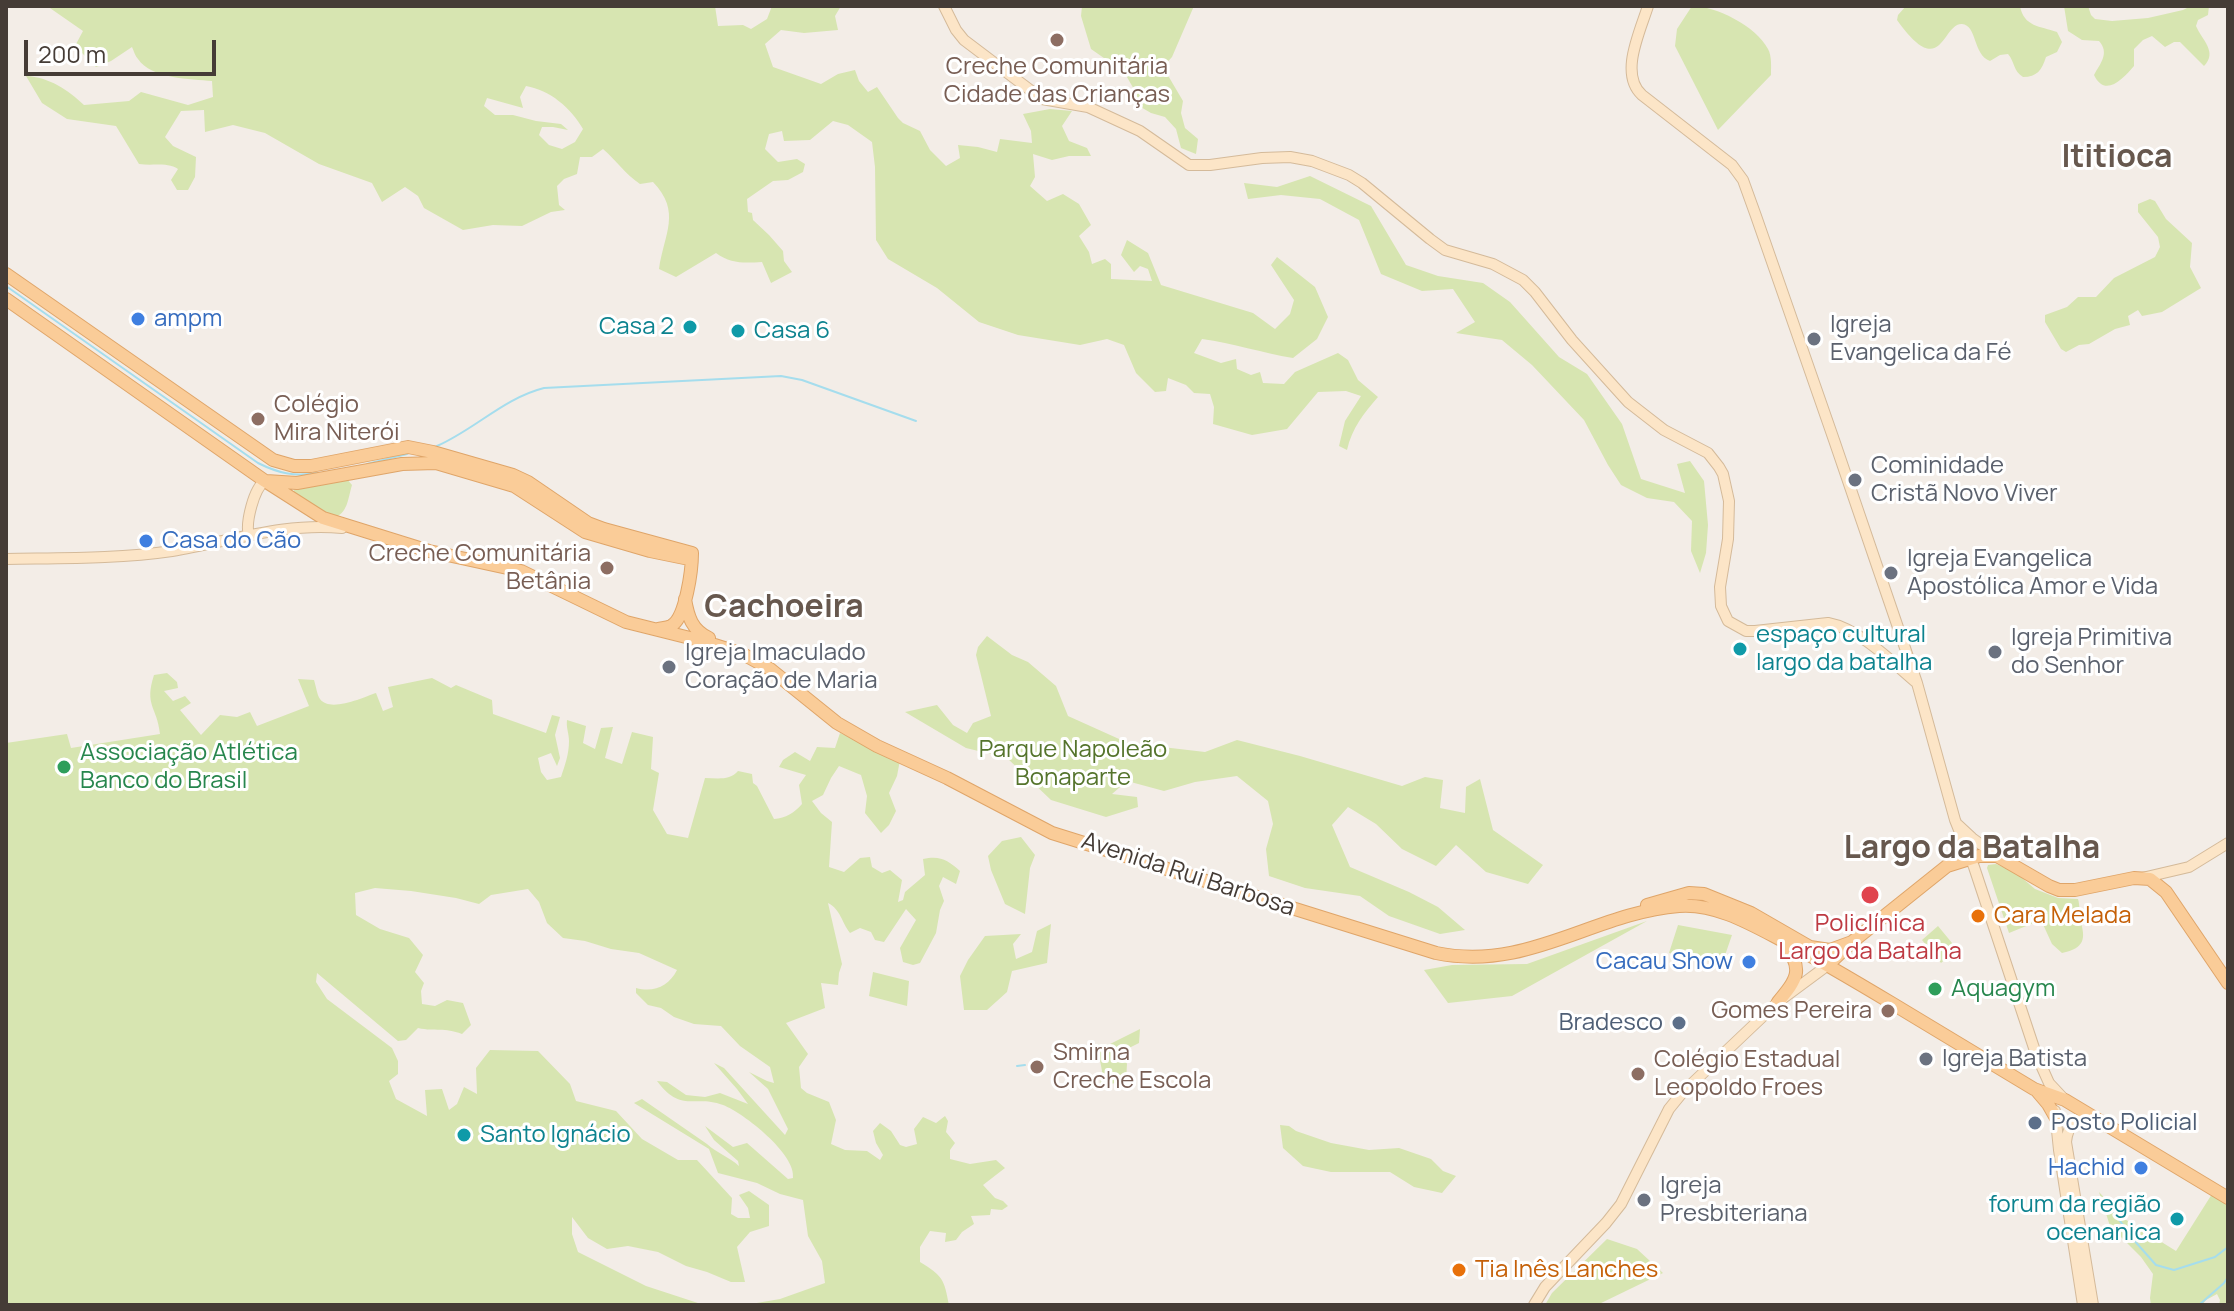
<!DOCTYPE html>
<meta charset="utf-8">
<style>
body{margin:0}
#map{position:relative;width:2234px;height:1311px;overflow:hidden;background:#f3ede7;font-family:Manrope,sans-serif}
canvas{display:block}
.frame{position:absolute;inset:0;border:8px solid #453c36;pointer-events:none}
.scale{position:absolute;left:24px;top:40px;width:192px;height:36px;box-sizing:border-box;border:4px solid #453c36;border-top:0;padding-left:10px;font-size:24px;line-height:28px;white-space:nowrap;color:#453c36;-webkit-text-stroke:6px #fff;paint-order:stroke}
</style>
<div id="map">
<canvas width="2234" height="1311"></canvas>
<div class="frame"></div>
<div class="scale">200 m</div>
</div>
<script>
const ctx = document.querySelector('canvas').getContext('2d');
ctx.lineJoin = 'round';
function fill(path, color) { ctx.fillStyle = color; ctx.fill(path, 'evenodd'); }
function stroke(path, color, width, dash) { ctx.strokeStyle = color; ctx.lineWidth = width; ctx.lineCap = dash ? 'butt' : 'round'; ctx.setLineDash(dash || []); ctx.stroke(path); }
function label(font, color, halo, rows, align = 'center') {
  ctx.font = font + ' Manrope,sans-serif'; ctx.lineWidth = 6; ctx.setLineDash([]); ctx.textBaseline = 'middle'; ctx.strokeStyle = halo; ctx.fillStyle = color; for (const [text, x, y, turn = 0] of rows) {
    ctx.save(); ctx.translate(x, y); ctx.rotate((+turn || 0) * Math.PI / 180); ctx.textAlign = isNaN(turn) ? turn : align; if (halo) ctx.strokeText(text, 0, 0); ctx.fillText(text, 0, 0); ctx.restore();
  }
}
fill(new Path2D(`
 M47,6H715L718,26L743,25L751,29L767,19L772,6H841L835,16L838,30L804,33L781,30L765,44L773,67L821,84L838,74L855,70L859,81L868,92L877,87L898,118L903,123L920,131L930,150L946,166L960,158L958,145L978,147L997,152L1000,139L1032,143L1031,131L1023,114L1050,109L1072,111L1062,126L1069,141L1087,148L1091,156H1069L1052,160L1033,154L1035,177L1030,186L1047,201L1063,194L1079,204L1091,225L1079,236L1089,252L1092,264L1105,259L1111,264V279L1152,281L1148,269L1140,266L1134,272L1121,255L1127,240L1148,253L1161,285L1253,313L1275,329L1290,314L1294,300L1271,265L1277,257L1315,287L1328,317L1317,339L1293,358C1262,353 1233,343 1202,339L1194,353L1221,363L1236,359L1237,369L1251,375L1260,372L1263,383L1284,384L1295,372L1338,353L1348,360L1358,380L1378,397C1364,413 1352,428 1347,450L1339,446L1345,421L1361,396L1346,391L1318,392L1287,429L1252,435L1213,424L1214,407L1210,394L1194,393L1186,385L1168,378L1166,391L1155,392L1136,373L1124,345L1107,339L1080,345L1018,335L979,322L937,288L888,259L876,240L875,167L872,142L848,125L833,121L810,140L784,141L782,131L769,134L765,149L778,162L797,159L805,164L803,172L788,180L773,181L747,199L748,212L752,213L753,220L769,235L783,251L784,261L792,272L771,283L762,262C744,263 731,264 716,253L676,277L659,269C664,234 682,212 653,182L640,184C625,174 617,161 603,149L592,157H580L577,174L564,179L557,186L559,205L565,210L551,212L522,226L493,225L463,230L424,208L418,196L405,187L382,202L372,183L319,164L265,133L233,125L205,132L204,110L181,111L165,137L173,146L196,157L195,177L188,190H177L171,180L178,169C167,162 152,166 139,164L116,126L67,119L42,103L26,76C49,77 68,90 84,105L129,101L141,92L188,105L213,97L212,81C191,79 151,79 138,59C135,56 134,51 132,47L111,61L96,67L75,46L83,31ZM526,86C550,90 571,108 583,129L575,142L562,149L549,145L539,135L542,127H553L568,130L561,124L536,121L513,115H495L484,106L487,98L523,108L520,97Z
 M1082,6H1194L1172,57L1163,67L1183,101L1181,113L1185,128L1198,139L1196,154L1181,148L1176,129L1165,117L1151,113L1139,106L1135,91L1124,72L1091,49L1081,16Z
 M1692,6C1716,6 1756,26 1768,49C1772,56 1771,67 1771,75L1718,130L1675,46L1677,29Z
 M1906,6H2020C2024,27 2040,26 2057,32L2062,42L2057,52L2046,57C2042,70 2037,77 2023,77C2013,71 2015,62 2008,54L2000,55L1990,61C1973,55 1977,25 1962,24C1942,23 1942,83 1897,20L1898,15Z
 M2064,6H2088L2091,15L2095,19L2112,21L2148,18L2183,10L2191,6H2209L2208,15L2198,20L2196,26C2202,40 2218,52 2204,66L2180,42H2174L2165,47L2152,36L2143,40L2134,49V66C2123,79 2105,98 2094,75C2100,64 2110,53 2099,41L2082,40L2068,31Z
 M1310,176L1371,206L1406,265L1438,276L1483,283L1510,302L1559,357L1587,374L1622,424L1641,479L1685,493L1677,464L1690,461L1704,481L1708,525L1706,553L1700,573L1691,551L1692,521L1674,502L1647,498L1621,485L1608,465L1584,420L1532,365L1502,340L1456,333L1475,322L1453,289L1422,291L1381,274L1359,220L1320,199L1281,195L1248,199L1244,183L1277,187Z
 M2150,199L2155,201L2166,219L2192,243L2190,267L2201,288L2162,312L2142,316L2138,310L2128,316L2130,325L2115,329L2089,344L2079,345L2066,352L2061,349L2045,322V315L2067,307L2078,297H2096L2114,278L2155,257L2160,247L2158,237L2138,212V204Z
 M346,478L352,485C348,498 348,514 333,518L293,493L295,488Z
 M987,636L1012,655L1028,662L1056,686L1068,716L1128,743L1205,752L1237,740L1300,756L1402,786L1425,777L1443,780L1440,808L1465,813L1466,787L1480,779L1493,830L1543,865L1528,884L1486,872L1456,845L1436,866L1402,849L1376,824L1348,807L1332,825L1350,867L1409,892L1438,907L1465,930L1440,934L1389,916L1360,896L1305,888L1269,876L1266,849L1273,824L1268,801L1237,776L1195,782L1164,791L1127,781L1112,794L1137,797L1138,807L1106,817L1051,800L1007,758L966,748L905,712L937,705L953,725L967,733L973,723L991,716L976,655L978,647Z
 M167,673L177,682L178,688L164,691L173,701L185,696L191,703L180,710L201,735L220,715L237,717L250,712L257,726L309,706L298,679L314,680C316,686 317,695 320,699C330,713 364,697 376,693L383,711L393,707L388,687L432,678L451,688L456,685L492,700L493,714L546,733L552,715L560,717L555,735L560,758L557,766L551,753L538,758L541,772L547,780L561,777C565,765 569,754 569,741C569,733 566,728 567,720L586,726L583,743L595,749L601,728L613,727L605,758L622,764L632,732L653,737L651,769L659,773L653,810L667,834L688,838L705,778C716,778 730,781 738,771L752,774L753,783L757,786L774,819C786,818 794,813 802,804L799,785L806,775L779,767L783,760L795,752L810,761L817,747L835,748L840,733L900,760L897,776L889,793L896,811L889,825L881,833L865,813L867,796L861,775L839,766L831,778L823,795L812,801L821,813L832,822L829,867L844,872L860,858L870,857L872,867L882,873L890,870L902,880L898,902L903,900L905,892L925,875L923,859C940,855 948,860 960,871L956,884L943,877L939,886L944,901L940,910L936,933L920,963L913,965L903,962L900,948L916,920L906,909L884,942L875,940L871,932L860,928L850,933C841,921 841,910 828,903L842,964L839,973L838,985L821,983L825,1008L786,1023L808,1054L799,1067L801,1088L807,1093L829,1102L836,1120L831,1144L845,1150L867,1151L880,1160L883,1155L876,1143L873,1131L880,1123L891,1131L900,1145L906,1147L917,1144L914,1129L923,1117L936,1123L945,1116L948,1121L946,1132L955,1143L950,1150V1159L970,1164L996,1160L1005,1168L983,1185L995,1198L1003,1201L1008,1206L1002,1210L991,1209L990,1215L971,1216L974,1224L962,1232L956,1240L945,1242L946,1233L930,1231L920,1247V1262C943,1276 944,1279 949,1305L872,1303L871,1305H745L780,1299L825,1283L822,1261L808,1236L803,1200L780,1194L757,1183L718,1173L709,1149L634,1103L642,1099L707,1144C717,1153 729,1157 739,1166L738,1161L714,1140L705,1126L733,1147L747,1143L788,1179L793,1178C797,1155 744,1113 723,1105C694,1094 682,1114 657,1081L667,1082L686,1095L705,1097L720,1093L748,1104L737,1089L714,1063L724,1068L785,1135L788,1129L768,1089L749,1072L767,1081L774,1083L770,1067L740,1046L721,1026L694,1024L674,1017L661,1008L648,1005L636,993V988C654,993 669,986 677,970L639,953L611,949L585,941L563,938L547,923L539,902L528,889L491,895L479,904L456,898L411,891L375,888L355,893L356,915L380,929L409,938L423,955L415,972L424,983L421,991L422,1004L435,1006L447,1000L463,1003L471,1025L462,1034C444,1027 436,1032 418,1028L406,1040L398,1041L317,973L316,982L327,999L392,1048L398,1061V1074L389,1081L396,1099L427,1116L425,1090L442,1089L449,1110L457,1104L464,1087L477,1094L476,1068L490,1050L538,1051L570,1084L576,1101L616,1111L642,1139L678,1160H697L732,1198L731,1214L738,1218H750L748,1208L739,1195L749,1191L769,1205V1226L750,1232L737,1247L745,1282H731L707,1272L686,1266L658,1252L628,1246L607,1249L588,1238L572,1217V1234L578,1252L646,1286L704,1305H6V743L67,734L71,748L160,734C157,706 144,706 154,675Z
 M1021,837L1035,855L1030,868L1025,914L1005,904L991,870L988,856L1002,841Z
 M1996,864L2015,872L2035,889L2058,898L2078,899C2080,905 2079,912 2080,919C2086,939 2085,948 2062,953L2052,944L2041,920L2009,933L1987,868L1988,865Z
 M1647,921L1512,996L1448,1003L1424,970L1452,965L1527,964Z
 M1051,924L1047,963L1012,971L1007,992L987,1010H964L960,976L968,960L985,936L1021,934L1013,944L1016,959L1032,952L1037,931Z
 M1678,925L1732,935L1722,964L1669,953Z
 M1938,926L1957,949L1941,963L1922,940Z
 M873,972L909,981L907,1006L869,996Z
 M1140,1029L1139,1043L1123,1051L1127,1064L1126,1081L1100,1086L1102,1071L1097,1044H1110Z
 M1280,1125L1289,1126L1296,1131L1331,1143L1369,1150L1399,1148L1431,1159L1443,1171L1456,1176L1442,1193L1414,1187L1390,1172H1331L1303,1166L1283,1148Z
 M2099,1192L2123,1218L2176,1251L2212,1194L2228,1202V1305H2219L2220,1300L2217,1294L2206,1300L2202,1305H2151L2150,1298L2153,1274L2141,1257L2110,1226Z
 M1607,1239L1637,1249L1663,1273L1597,1305H1545L1552,1293Z`), '#d7e5b1');
stroke(new Path2D(`
 M6,286L258,463C278,473 294,477 317,473
 M437,446C474,430 504,398 544,388L781,376L802,380L916,421
 M367,464L407,454
 M1017,1066L1025,1065
 M2113,1211L2132,1238L2156,1265L2174,1270L2215,1257L2228,1247
 M2199,1305L2224,1283L2228,1277`), '#a5dded', 2);
const secondary = new Path2D(`
 M944,6L956,30L964,40L1042,99L1088,107L1140,131L1189,165H1210L1262,158L1290,157L1312,161L1349,175L1362,183L1430,239L1445,250L1493,264L1523,280L1535,292L1572,340L1628,402L1664,430L1708,453L1719,467L1723,474L1729,501L1728,539L1720,587L1721,606L1728,621L1746,631H1755L1828,623C1860,629 1892,662 1917,683
 M1648,6C1640,32 1619,74 1642,95L1732,165L1743,180L1756,216L1834,440L1917,683L1955,820L1974,867L2036,1054L2049,1083L2063,1098
 M249,536C245,523 254,488 265,481
 M6,559C61,558 118,559 172,551C228,542 285,522 342,528
 M1958,825L1972,838L1997,856
 M2142,878L2189,867L2228,843
 M2055,1111L2059,1150L2083,1305
 M1534,1305L1545,1287L1606,1223L1621,1204L1669,1109L1682,1093L1778,1002L1828,965
 M2093,1305L2066,1142C2068,1122 2079,1116 2097,1121`);
const primary = new Path2D(`
 M6,274L273,460L294,466H311L408,447L433,452L513,475L528,482L588,523L604,529L692,553C692,569 686,618 671,626C667,628 662,628 658,629
 M6,299L265,481L323,518L429,551L521,571L626,622L702,641L743,654L770,669L837,723L877,746L947,778L1052,833L1436,953C1528,972 1593,913 1679,906C1717,903 1754,926 1787,943C1823,962 1858,983 1893,1004C1940,1032 1987,1061 2034,1089L2065,1100L2228,1198
 M266,481L297,483L402,464L436,463L514,486L585,532L650,551L689,559
 M685,599C688,617 692,630 709,638
 M1954,863L1963,855L1965,845
 M1647,905L1689,893L1704,894L1751,913L1810,947L1830,950L1852,942
 M1828,965L1852,942L1947,866L1979,856H1997L2049,886L2059,890H2075L2134,878L2150,879L2166,892L2228,983
 M1778,1002C1797,979 1804,970 1785,944
 M2037,1091L2048,1104L2056,1118`);
stroke(secondary, '#d4ba9a', 12);
stroke(primary, '#dfa569', 14);
stroke(secondary, '#fce5c7', 10);
stroke(primary, '#facc98', 12);
for (const [x, y, r, color] of [
 [1057,40,8,"#8d6e63"],
 [138,319,8,"#3f7fe0"],
 [690,327,8,"#0f9aa8"],
 [738,331,8,"#0f9aa8"],
 [1814,339,8,"#6b7280"],
 [258,419,8,"#8d6e63"],
 [1855,480,8,"#6b7280"],
 [146,541,8,"#3f7fe0"],
 [607,568,8,"#8d6e63"],
 [1891,573,8,"#6b7280"],
 [1740,649,8,"#0f9aa8"],
 [1995,652,8,"#6b7280"],
 [669,667,8,"#6b7280"],
 [64,767,8,"#2e9e5b"],
 [1870,895,10,"#e0444e"],
 [1978,916,8,"#e8710a"],
 [1749,962,8,"#3f7fe0"],
 [1935,989,8,"#2e9e5b"],
 [1888,1011,8,"#8d6e63"],
 [1679,1023,8,"#5c6f8a"],
 [1926,1059,8,"#6b7280"],
 [1037,1067,8,"#8d6e63"],
 [1638,1074,8,"#8d6e63"],
 [2035,1123,8,"#5c6f8a"],
 [464,1135,8,"#0f9aa8"],
 [2141,1168,8,"#3f7fe0"],
 [1644,1200,8,"#6b7280"],
 [2177,1219,8,"#0f9aa8"],
 [1459,1270,8,"#e8710a"]
]) { const dot = new Path2D(); dot.arc(x, y, r, 0, 2 * Math.PI); ctx.fillStyle = color; ctx.fill(dot); stroke(dot, '#fff', 3); }
label('24px', '#785e54', '#fff', [
 ["Creche Comunitária",1057,67,"center"],
 ["Cidade das Crianças",1057,95,"center"],
 ["Colégio",274,405],
 ["Mira Niterói",274,433],
 ["Creche Comunitária",591,554,"right"],
 ["Betânia",591,582,"right"],
 ["Gomes Pereira",1872,1011,"right"],
 ["Smirna",1053,1053],
 ["Creche Escola",1053,1081],
 ["Colégio Estadual",1654,1060],
 ["Leopoldo Froes",1654,1088]
], 'left');
label('24px', '#366cbe', '#fff', [
 ["ampm",154,319],
 ["Casa do Cão",162,541],
 ["Cacau Show",1733,962,"right"],
 ["Hachid",2125,1168,"right"]
], 'left');
label('24px', '#5b616d', '#fff', [
 ["Igreja",1830,325],
 ["Evangelica da Fé",1830,353],
 ["Cominidade",1871,466],
 ["Cristã Novo Viver",1871,494],
 ["Igreja Evangelica",1907,559],
 ["Apostólica Amor e Vida",1907,587],
 ["Igreja Primitiva",2011,638],
 ["do Senhor",2011,666],
 ["Igreja Imaculado",685,653],
 ["Coração de Maria",685,681],
 ["Igreja Batista",1942,1059],
 ["Igreja",1660,1186],
 ["Presbiteriana",1660,1214]
], 'left');
label('24px', '#0d838f', '#fff', [
 ["Casa 2",674,327,"right"],
 ["Casa 6",754,331],
 ["espaço cultural",1756,635],
 ["largo da batalha",1756,663],
 ["Santo Ignácio",480,1135],
 ["forum da região",2161,1205,"right"],
 ["ocenanica",2161,1233,"right"]
], 'left');
label('24px', '#55742c', '#fff', [
 ["Parque Napoleão",1073,750],
 ["Bonaparte",1073,778]
]);
label('24px', '#27864d', '#fff', [
 ["Associação Atlética",80,753],
 ["Banco do Brasil",80,781],
 ["Aquagym",1951,989]
], 'left');
label('24px', '#453c36', '#fff', [
 ["Avenida Rui Barbosa",1188,875,18]
]);
label('24px', '#c56008', '#fff', [
 ["Cara Melada",1994,916],
 ["Tia Inês Lanches",1475,1270]
], 'left');
label('24px', '#be3a42', '#fff', [
 ["Policlínica",1870,924],
 ["Largo da Batalha",1870,952]
]);
label('24px', '#4e5e75', '#fff', [
 ["Bradesco",1663,1023],
 ["Posto Policial",2051,1123,"left"]
], 'right');
label('bold 32px', '#67584e', '#fff', [
 ["Ititioca",2117,158],
 ["Cachoeira",784,608],
 ["Largo da Batalha",1972,849]
]);
</script>
